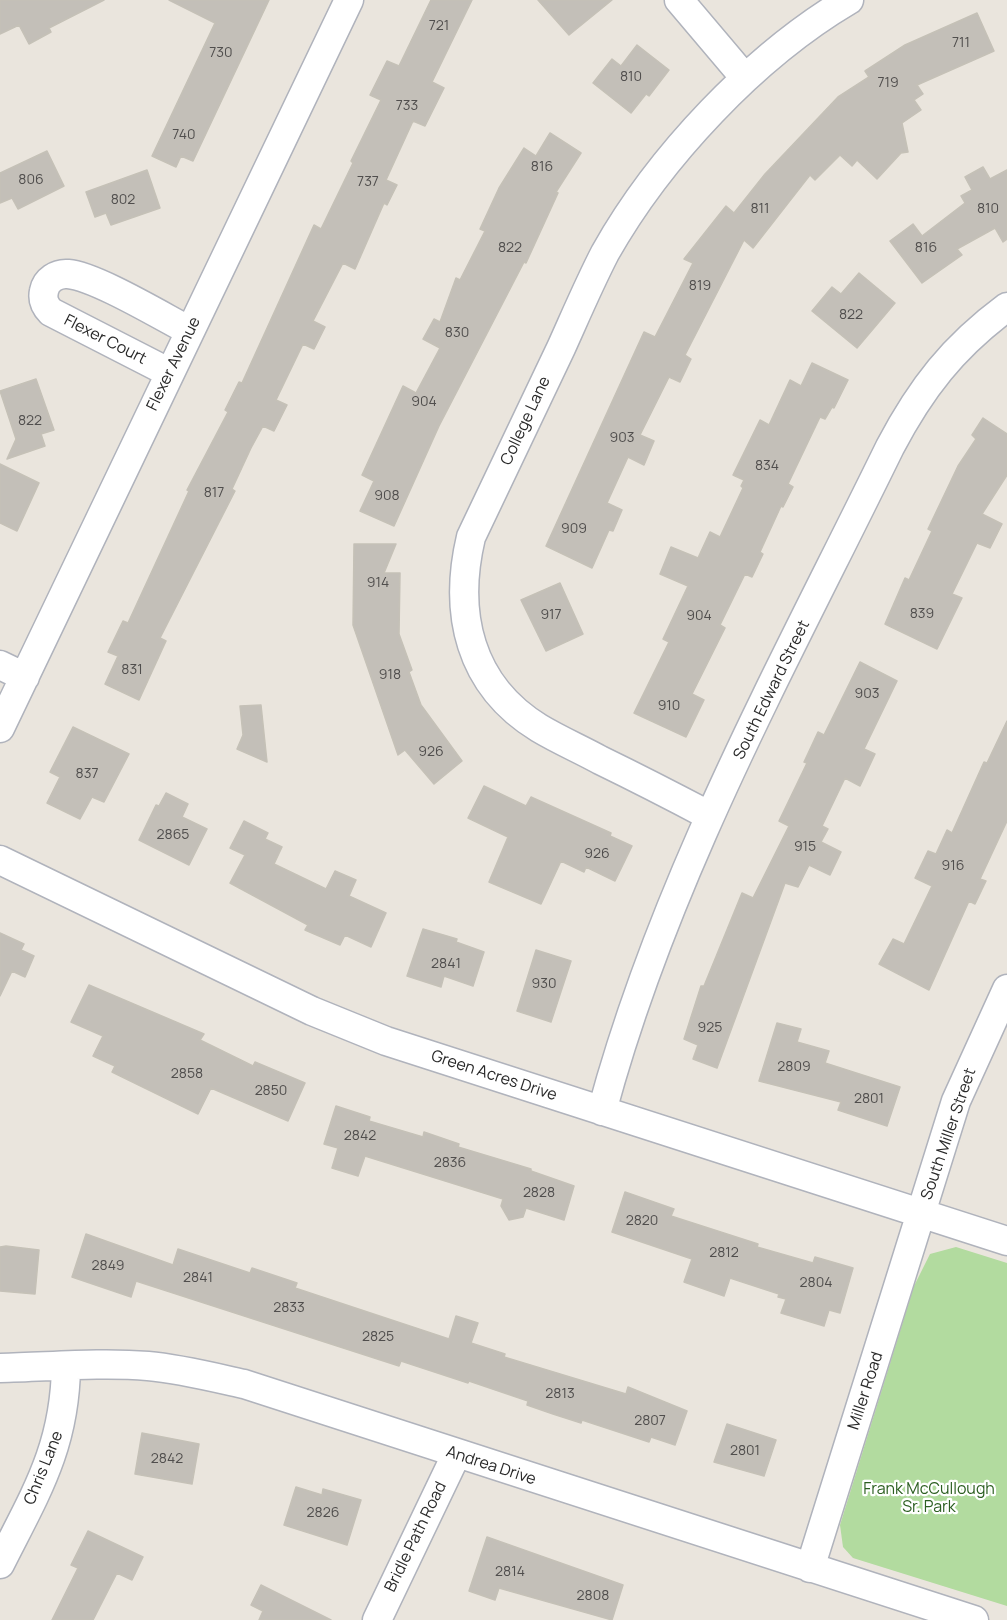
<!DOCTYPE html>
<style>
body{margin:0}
canvas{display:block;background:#eae5dd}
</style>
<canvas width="1007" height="1620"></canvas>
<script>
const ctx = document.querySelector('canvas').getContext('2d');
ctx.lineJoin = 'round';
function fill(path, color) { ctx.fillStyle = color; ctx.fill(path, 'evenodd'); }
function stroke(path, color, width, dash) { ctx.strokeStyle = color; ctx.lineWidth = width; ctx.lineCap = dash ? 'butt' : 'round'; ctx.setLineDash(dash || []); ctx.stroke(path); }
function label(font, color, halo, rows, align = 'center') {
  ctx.font = font + ' Manrope,sans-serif'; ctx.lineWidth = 4.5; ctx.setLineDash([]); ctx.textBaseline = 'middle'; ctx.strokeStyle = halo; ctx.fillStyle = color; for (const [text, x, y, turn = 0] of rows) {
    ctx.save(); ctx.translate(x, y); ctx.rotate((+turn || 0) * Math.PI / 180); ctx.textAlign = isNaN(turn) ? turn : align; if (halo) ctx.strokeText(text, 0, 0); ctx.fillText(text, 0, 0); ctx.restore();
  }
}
fill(new Path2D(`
 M956,1247L1007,1263V1606L853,1558L843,1547L840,1525L914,1286L930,1254Z`), '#b2db9f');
const building = new Path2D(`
 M0,0H104L49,28L51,32L29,44L19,25L0,34Z
 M169,0H269L193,161L181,156L176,167L152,156L215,23Z
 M431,0H472L432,82L444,88L425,126L413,121L386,180L397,185L387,205L384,203L355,269L343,263L313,321L325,327L314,349L303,344L276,400L287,405L274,431L263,426L251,448L232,489L235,491L160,638L166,641L139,700L105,684L118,656L108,652L123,621L128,623L189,491L187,490L228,412L225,410L239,382L242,383L314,225L321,229L353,163L351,161L381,100L370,95L387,61L399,66Z
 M538,0H612L569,35Z
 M977,13L994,51L917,85L923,94L914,100L921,110L902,123L908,152L901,153L877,179L857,160L852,166L840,155L815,180L810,175L753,248L744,240L685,355L691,359L680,382L669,377L640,435L654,441L644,465L628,457L607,503L622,510L613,531L609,530L592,568L546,546L644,332L655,337L693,263L684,259L726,206L734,213L765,174L838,97L869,77L865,71L905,45Z
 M637,45L669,70L649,96L646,94L631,113L593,83L612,59L621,66Z
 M550,133L581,153L556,192L558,193L526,263L524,262L439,426L394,526L360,511L374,481L362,475L403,386L416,393L440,348L423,339L434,319L440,322L456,278L460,280L485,231L480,229L499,188L524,148L536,156Z
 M47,151L64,186L18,209L12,198L0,203V173Z
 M983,167L990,179L1007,170V239L1003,242L995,228L957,249L962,255L922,283L890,241L913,224L922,236L965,203L961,196L972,190L965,177Z
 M147,170L160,208L111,225L106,213L95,217L86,192Z
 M859,273L895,303L857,348L812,311L832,287L841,294Z
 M812,363L848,380L834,408L832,407L825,419L820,417L788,484L793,487L783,507L781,506L760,552L763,554L752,577L745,574L720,625L725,628L692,694L704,700L686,737L634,713L669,642L663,639L688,586L660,574L671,547L698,558L710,532L720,537L743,488L741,486L744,480L733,475L760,420L769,425L790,380L801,386Z
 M36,379L54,430L41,434L45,446L7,459L16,439L0,391Z
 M983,418L1007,434V475L982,514L1002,524L990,548L977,543L952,594L962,598L937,649L885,624L905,578L909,580L932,531L928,529L958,466L976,439L972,435Z
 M0,464L39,483L17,531L0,523Z
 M354,544H396L384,573H400L399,634L412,670L409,672L421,705L462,761L434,784L405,750L398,755L353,625Z
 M560,583L583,634L546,651L521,600Z
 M860,662L897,681L864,749L875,754L860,786L845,778L822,826L828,829L821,842L841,852L830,875L809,865L798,887L785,883L717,1068L693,1059L698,1045L684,1039L701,986H704L742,893L753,898L789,826L779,821L807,763L804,762L818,732L824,735Z
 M261,705L267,762L237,749L243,735L240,706Z
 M1007,721V821L980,879L986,881L975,904L969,901L929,990L879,964L893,939L904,944L932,886L915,878L928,851L936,854L947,830L952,833L984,762L987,763Z
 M73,727L129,754L104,802L92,797L80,819L47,803L60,777L50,772Z
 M484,786L526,806L531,797L611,833L610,836L632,846L615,881L586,867L584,872L561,861L541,904L489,882L508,837L468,818Z
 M166,793L188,804L182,817L207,829L189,865L139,840L156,805L159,806Z
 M244,821L268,833L265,839L282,847L274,864L326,889L335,871L356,880L349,896L386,913L371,947L345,935L340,945L305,930L308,925L230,883L245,855L230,848Z
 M423,929L457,939L456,942L484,952L473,986L444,976L441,987L407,976Z
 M0,933L24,944L21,950L34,956L25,977L12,971L0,996Z
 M536,950L571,961L551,1022L517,1011Z
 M89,985L204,1034L200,1040L253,1066L255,1062L305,1083L288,1121L211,1088L198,1114L112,1072L115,1066L93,1056L103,1036L71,1022Z
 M777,1023L801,1029L797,1042L829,1051L825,1063L900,1087L887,1126L838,1110L841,1102L759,1081Z
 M336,1106L370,1117L369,1121L423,1137L424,1132L459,1144L458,1147L531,1169V1171L574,1186L564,1220L526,1208L523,1217L509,1220L501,1206L503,1199L365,1156L358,1176L332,1168L338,1148L324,1144Z
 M625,1192L674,1209L671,1216L758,1244L757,1247L813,1263L815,1257L853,1268L840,1313L829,1310L824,1326L781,1313L786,1299L778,1297L779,1294L730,1278L724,1296L684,1282L692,1259L612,1232Z
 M86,1234L173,1265L178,1249L250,1273L252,1268L297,1283L295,1288L449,1339L456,1316L478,1323L471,1343L505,1354L504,1357L626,1394L628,1387L687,1411L675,1445L651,1437L649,1442L582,1420L581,1423L553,1414L527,1405L528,1401L469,1381L468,1383L401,1361L399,1366L136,1281L131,1297L72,1277Z
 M6,1246L39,1250L35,1294L0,1291V1247Z
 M727,1424L776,1440L764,1476L714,1462Z
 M142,1433L199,1444L192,1484L135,1474Z
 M296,1487L322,1495L323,1489L361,1500L347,1545L284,1525Z
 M88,1531L143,1557L132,1580L117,1573L93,1620H52L78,1568L71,1565Z
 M487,1537L623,1585L612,1620L499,1588L495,1600L469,1591Z
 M261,1585L331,1620H259L263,1611L251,1605Z`);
fill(building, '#c3bfb8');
stroke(building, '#c5c1b7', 1.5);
const minor = new Path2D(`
 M679,0L745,78
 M170,373L51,312C45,306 42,300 44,291C46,280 57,273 68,274C95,276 163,317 190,331
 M0,665L25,677
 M0,728L349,0
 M710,816C674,797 637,778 600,760C580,749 559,740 539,728C469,685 453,613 471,537C501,474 531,411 561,348C575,317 589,284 605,253C659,157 754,56 849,0
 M0,860L312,1011L386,1041L1007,1241
 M602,1111C665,877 784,664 890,447C921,388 953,347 1007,307
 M0,1368C49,1367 99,1362 148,1366C181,1369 212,1377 244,1384L974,1620
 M0,1564C35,1494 65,1448 66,1366
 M810,1568L956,1101L1007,989
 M377,1620L456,1455`);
stroke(minor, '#b0b3bc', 31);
stroke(minor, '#fff', 28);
label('14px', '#504e4d', null, [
 ["721",439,26],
 ["711",961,43],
 ["730",221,53],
 ["810",631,77],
 ["719",888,83],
 ["733",407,106],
 ["740",184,135],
 ["816",542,167],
 ["806",31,180],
 ["737",368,182],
 ["802",123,200],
 ["811",760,209],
 ["810",988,209],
 ["822",510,248],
 ["816",926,248],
 ["819",700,286],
 ["822",851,315],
 ["830",457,333],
 ["904",424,402],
 ["822",30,421],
 ["903",622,438],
 ["834",767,466],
 ["817",214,493],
 ["908",387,496],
 ["909",574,529],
 ["914",378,583],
 ["839",922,614],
 ["917",551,615],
 ["904",699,616],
 ["831",132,670],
 ["918",390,675],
 ["903",867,694],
 ["910",669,706],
 ["926",431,752],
 ["837",87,774],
 ["2865",173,835],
 ["915",805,847],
 ["926",597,854],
 ["916",953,866],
 ["2841",446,964],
 ["930",544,984],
 ["925",710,1028],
 ["2809",794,1067],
 ["2858",187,1074],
 ["2850",271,1091],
 ["2801",869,1099],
 ["2842",360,1136],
 ["2836",450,1163],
 ["2828",539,1193],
 ["2820",642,1221],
 ["2812",724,1253],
 ["2849",108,1266],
 ["2841",198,1278],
 ["2804",816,1283],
 ["2833",289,1308],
 ["2825",378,1337],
 ["2813",560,1394],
 ["2807",650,1421],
 ["2801",745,1451],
 ["2842",167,1459],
 ["2826",323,1513],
 ["2814",510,1572],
 ["2808",593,1596]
]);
label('16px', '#292929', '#fff', [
 ["Flexer Court",105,340,27],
 ["Flexer Avenue",174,364,-64],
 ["College Lane",526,421,-65],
 ["South Edward Street",772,690,-64],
 ["Green Acres Drive",494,1076,18],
 ["South Miller Street",949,1134,-71],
 ["Miller Road",866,1391,-72],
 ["Andrea Drive",491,1466,18],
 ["Chris Lane",44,1468,-68],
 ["Bridle Path Road",416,1537,-64]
]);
label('16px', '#2c5f21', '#fff', [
 ["Frank McCullough",929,1490],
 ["Sr. Park",929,1508]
]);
</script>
